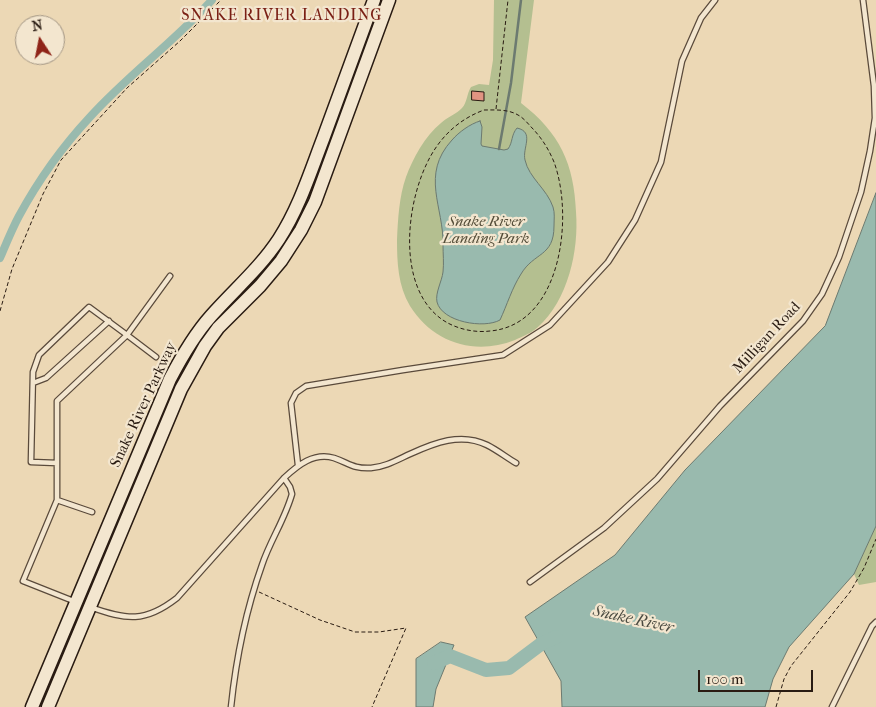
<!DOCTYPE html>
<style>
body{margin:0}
#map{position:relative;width:876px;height:707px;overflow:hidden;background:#ecd8b5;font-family:"IM FELL French Canon",serif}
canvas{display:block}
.north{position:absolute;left:15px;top:15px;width:50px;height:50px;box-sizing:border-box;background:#f3e6cf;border:1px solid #a29583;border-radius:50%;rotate:349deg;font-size:14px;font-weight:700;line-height:20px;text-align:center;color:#291b12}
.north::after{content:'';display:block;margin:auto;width:18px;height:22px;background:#8f2418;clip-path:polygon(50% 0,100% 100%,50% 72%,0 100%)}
.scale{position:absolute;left:698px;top:670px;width:115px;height:22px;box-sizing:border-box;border:2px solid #291b12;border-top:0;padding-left:6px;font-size:15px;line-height:18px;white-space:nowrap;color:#291b12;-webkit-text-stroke:4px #f3e6cf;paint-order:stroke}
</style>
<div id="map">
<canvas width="876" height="707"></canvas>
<div class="north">N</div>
<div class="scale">100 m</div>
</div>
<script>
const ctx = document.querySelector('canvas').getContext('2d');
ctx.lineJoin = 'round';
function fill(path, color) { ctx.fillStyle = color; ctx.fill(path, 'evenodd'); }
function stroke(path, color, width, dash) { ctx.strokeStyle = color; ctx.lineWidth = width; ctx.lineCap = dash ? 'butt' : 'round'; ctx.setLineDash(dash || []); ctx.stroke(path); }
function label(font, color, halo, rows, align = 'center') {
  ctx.font = font + ' "IM FELL French Canon",serif'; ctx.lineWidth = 4.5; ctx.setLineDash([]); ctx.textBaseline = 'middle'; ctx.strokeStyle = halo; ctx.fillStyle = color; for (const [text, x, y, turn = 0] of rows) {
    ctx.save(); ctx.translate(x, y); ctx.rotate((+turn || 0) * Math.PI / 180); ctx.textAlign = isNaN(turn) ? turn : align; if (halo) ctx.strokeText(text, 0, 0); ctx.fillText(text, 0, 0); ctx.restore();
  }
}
fill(new Path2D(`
 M494,0H534L521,103C560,133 574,164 576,212C579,251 568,300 538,327C532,333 523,336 515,340C475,356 433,343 410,306C398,286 397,262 397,240C398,219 399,197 406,177C413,158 425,136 441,123C447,117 457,114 462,108C467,103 467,93 471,87L479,84L489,85L493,60Z
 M876,526V582L859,585L854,574Z`), '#b4bf90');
const water = new Path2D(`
 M480,121L482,127L481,144L482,146L504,150L508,149C513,142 511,135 517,128C535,132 522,148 525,160C529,178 547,189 553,207C555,213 554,219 554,226C554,257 534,252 521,274C512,288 507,305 500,320C484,329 442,322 437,302C435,293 442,281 443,272C444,263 443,254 443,245C444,207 420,175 452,140C459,132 470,124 480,121Z
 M876,193V526L854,574L789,647L773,679L765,707H562L561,681L525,617L615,555L685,470L825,326Z
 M441,642L454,645L436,689L433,707H416V659Z`);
fill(water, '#99baae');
stroke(water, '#6c7a70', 1);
stroke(new Path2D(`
 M499,149L511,83L521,0`), '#6c7a70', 2.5);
stroke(new Path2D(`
 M0,258C6,244 12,229 19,216C38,181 63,146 90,117C128,75 174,42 212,0`), '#99baae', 8);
stroke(new Path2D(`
 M434,663L450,656L486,670L509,668L541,644L556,637`), '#99baae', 14);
const building = new Path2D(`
 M472,91L484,92V101L472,100Z`);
fill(building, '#e19482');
stroke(building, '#291b12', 1);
const lane = new Path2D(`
 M33,383L46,378L109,321
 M57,463L31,462L33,372L39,355L89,307L127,335L170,276
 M298,465L291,403L296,393L306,386L403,370L503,355L550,325L608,262L635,220L661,162L682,61L701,18L715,0
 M57,500V401L127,335L156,357
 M530,582L604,528L657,479L720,406L803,321L822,294L839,257L861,192L870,151L875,118L874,86L863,0
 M76,602L23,581L57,500L92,512
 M90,607C127,620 145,623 177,598L284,478C298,465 314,452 334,458C349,463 353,469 371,468C385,467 397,460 410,454C434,443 461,432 487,445C497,450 506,457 516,463
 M231,707C236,659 246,610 262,565C270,541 285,519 292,494L290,487L284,478
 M832,707L872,626L876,622`);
const secondary = new Path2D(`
 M32,707L170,379C182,356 194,335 211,316C234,290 260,268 279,239C299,208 310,173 323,139C340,92 357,46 374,0
 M48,707L181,389L205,346L218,328L260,286L281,261L301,230L315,202L389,0`);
stroke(lane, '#5a4a3b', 7);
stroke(secondary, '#291b12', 15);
stroke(new Path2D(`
 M496,109L508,0
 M484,110C495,110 508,109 518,115C524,118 529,125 534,130C543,140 549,150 554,162C574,216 562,325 490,331C475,333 458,329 446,322C392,290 406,189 437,146C449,129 465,117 484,110Z
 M0,311L12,269L43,194L61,160L127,88L180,41L221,0
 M259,592L320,620L355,632H379L406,628L372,707
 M776,707L784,679L791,666L850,592L864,568L876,539`), '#291b12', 1, [4, 2.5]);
stroke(lane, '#f3e6cf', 4.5);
stroke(secondary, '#f3e6cf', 12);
label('italic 15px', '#534c38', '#f3e6cf', [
 ["Snake River",486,222],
 ["Landing Park",486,239]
]);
label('15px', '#291b12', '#f3e6cf', [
 ["Milligan Road",767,338,-47],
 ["Snake River Parkway",144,405,-65]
]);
ctx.letterSpacing = '1px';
label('16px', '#7a1f14', '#f3e6cf', [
 ["SNAKE RIVER LANDING",282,16]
]);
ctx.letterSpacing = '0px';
label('italic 16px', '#4b4b41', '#f3e6cf', [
 ["Snake River",633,620,12]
]);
</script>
